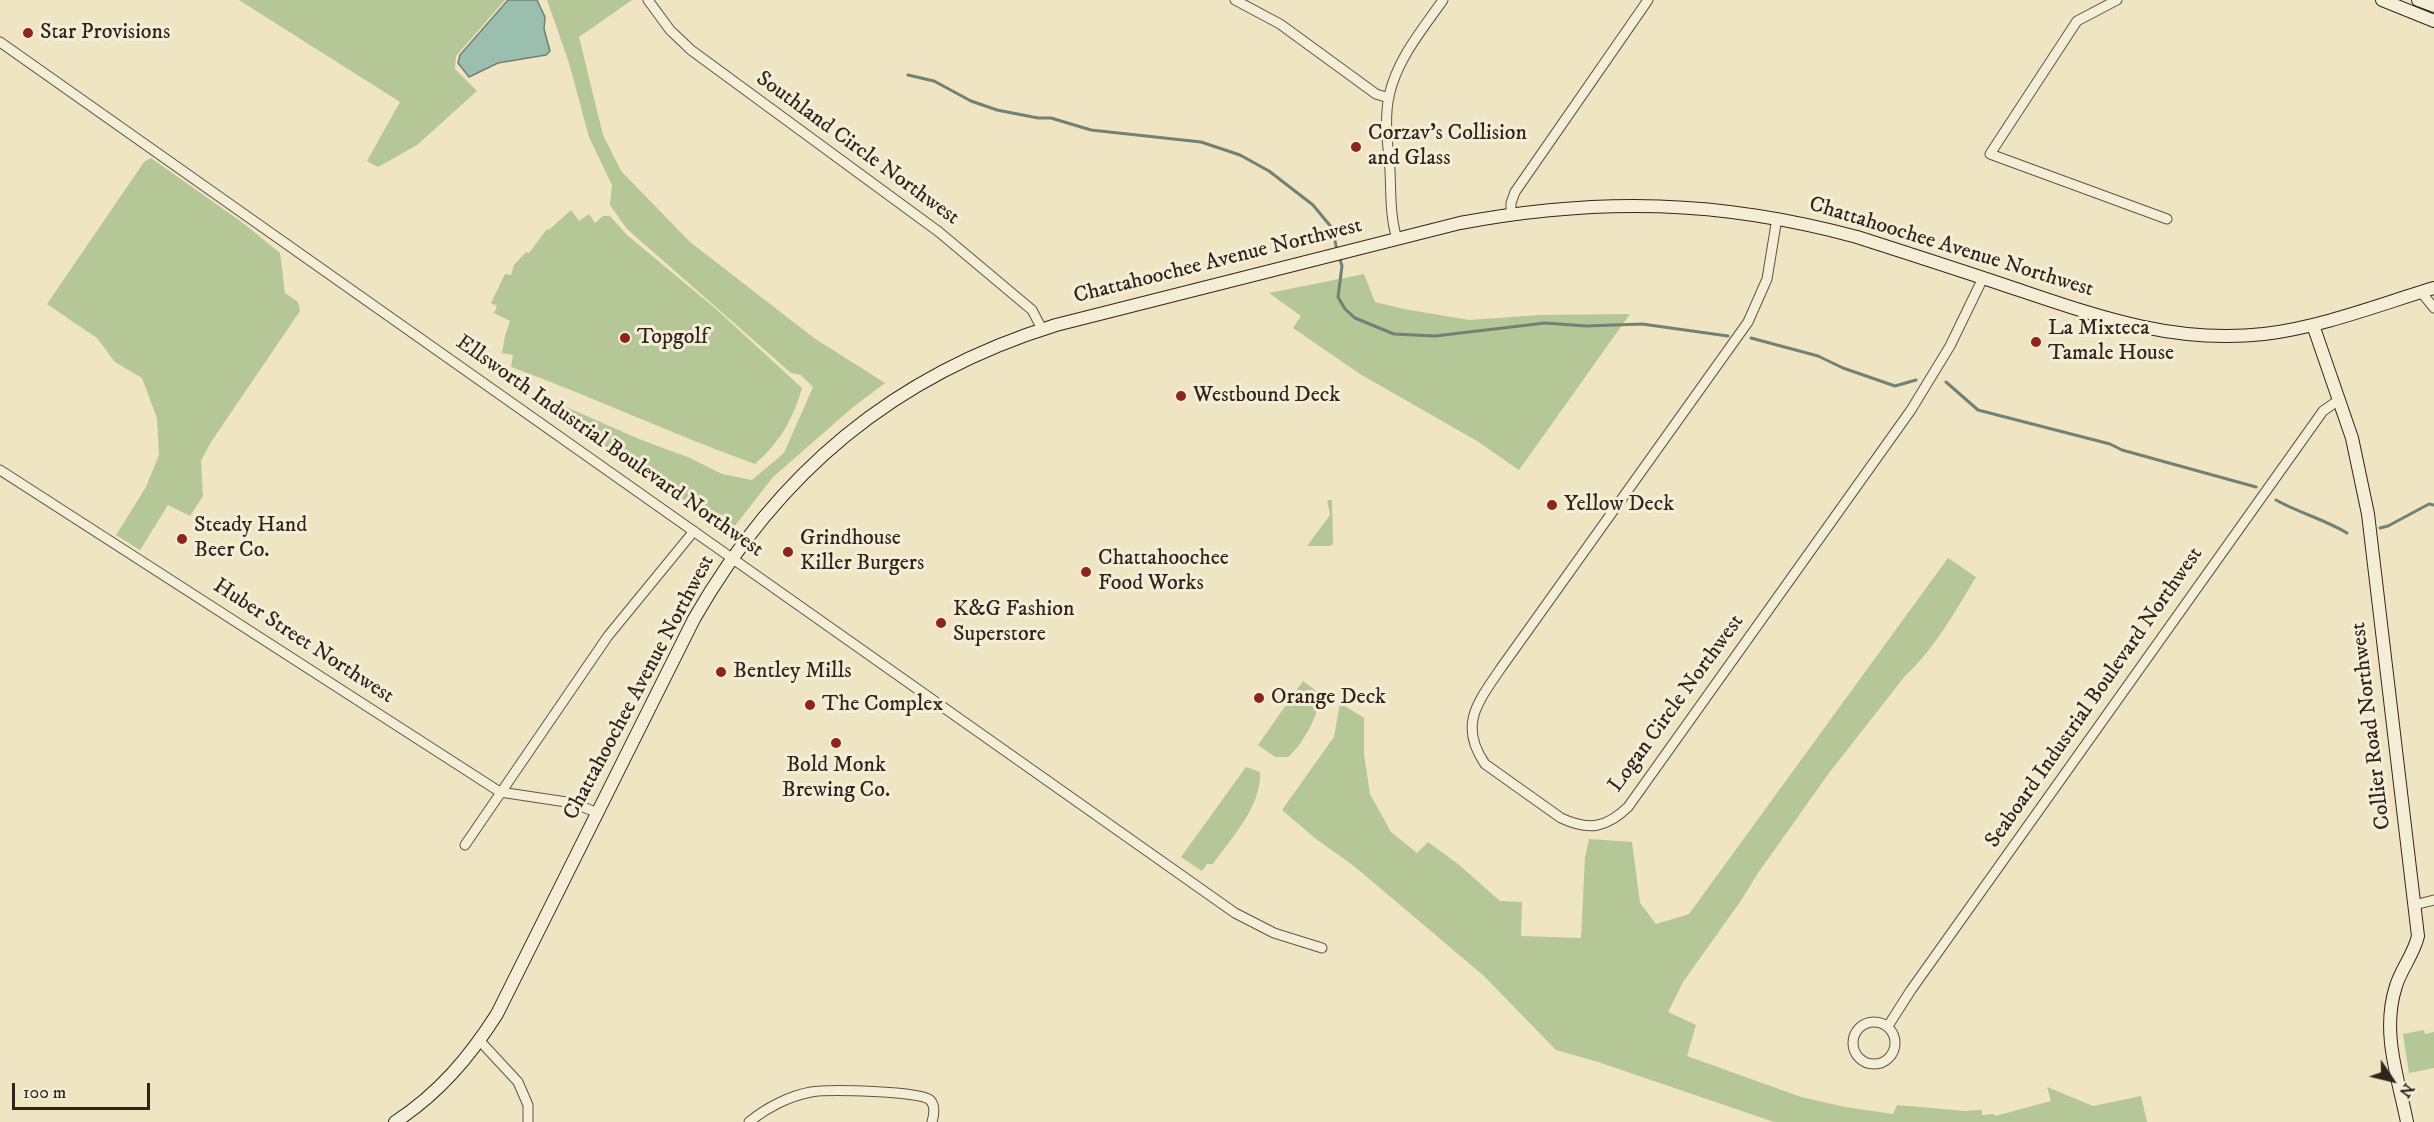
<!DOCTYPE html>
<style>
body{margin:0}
#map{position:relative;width:2434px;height:1122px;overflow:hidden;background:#efe5c2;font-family:"IM FELL DW Pica",serif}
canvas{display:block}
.north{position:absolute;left:2362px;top:1050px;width:60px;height:60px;-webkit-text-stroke:4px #f5eed7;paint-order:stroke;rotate:125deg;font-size:16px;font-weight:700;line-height:24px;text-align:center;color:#32241d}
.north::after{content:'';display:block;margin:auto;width:21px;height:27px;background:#32241d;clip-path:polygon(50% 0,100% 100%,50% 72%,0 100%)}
.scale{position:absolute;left:12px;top:1083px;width:138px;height:27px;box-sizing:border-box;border:3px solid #32241d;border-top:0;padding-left:8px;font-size:18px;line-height:21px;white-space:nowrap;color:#32241d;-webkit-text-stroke:4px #f5eed7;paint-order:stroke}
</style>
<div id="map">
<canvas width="2434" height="1122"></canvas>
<div class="north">N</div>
<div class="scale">100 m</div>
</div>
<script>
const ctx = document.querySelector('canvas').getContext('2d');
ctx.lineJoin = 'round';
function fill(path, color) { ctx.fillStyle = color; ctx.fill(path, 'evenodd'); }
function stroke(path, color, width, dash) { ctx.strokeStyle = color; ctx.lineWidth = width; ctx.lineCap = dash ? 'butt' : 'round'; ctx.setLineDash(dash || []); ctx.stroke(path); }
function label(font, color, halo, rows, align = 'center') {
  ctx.font = font + ' "IM FELL DW Pica",serif'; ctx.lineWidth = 6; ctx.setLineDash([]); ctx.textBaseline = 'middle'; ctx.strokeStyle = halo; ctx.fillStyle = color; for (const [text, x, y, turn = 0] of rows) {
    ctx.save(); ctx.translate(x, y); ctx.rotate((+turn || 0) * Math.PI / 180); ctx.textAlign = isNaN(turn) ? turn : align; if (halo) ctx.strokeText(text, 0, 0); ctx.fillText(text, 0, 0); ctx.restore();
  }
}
fill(new Path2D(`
 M239,0H505L456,56L455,69L477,91L417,145L378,167L367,161L400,102Z
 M547,0H632L579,37L603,135L621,171L690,242L814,338L885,383L852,408L773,477L731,531L621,458L575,425L560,411L564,406L639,439L690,458L722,474L752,480L784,453L813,387L801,375L791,373L627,229L610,205L612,185L589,137L569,63Z
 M151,158L243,223L280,253L285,293L298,302L300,311L211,442L201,461L203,496L190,516L168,505L140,550L116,535L146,487L159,455L157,418L142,378L115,362L97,338L47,304L144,162Z
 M571,210L579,221L589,214L595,223L603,216H610L627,235L716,309L802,388C793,419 780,442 755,464C672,434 593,397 511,367L513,355L502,353L505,336L510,321L494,313L497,306L491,303L505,274L511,275L514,265L526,252L529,253L547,229L549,230Z
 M1364,274L1375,302L1404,309L1469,320L1539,315L1630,314L1519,470L1477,441L1360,374L1293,328L1301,316L1269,293Z
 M1327,500H1332L1333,544L1330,546H1307L1330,515Z
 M1948,558L1976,577C1955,612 1935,648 1905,676L1829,773L1758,873L1740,902L1683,982L1668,1012L1696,1025L1687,1056L1801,1097L1845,1107L1893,1114L1897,1105L1965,1111L1982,1110V1115L1994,1114L1995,1116L2051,1101L2047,1087L2093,1106L2141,1096L2147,1122H1774L1598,1062L1556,1050L1484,976L1354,866L1316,839L1282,810L1334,737L1340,703L1364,718V754L1370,794L1391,832L1417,853L1428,842L1458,864L1500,901L1522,902L1521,936L1581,938L1585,857L1589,839L1632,842L1640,903L1656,924L1689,914Z
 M1303,681L1319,693C1323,710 1301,747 1288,757H1275L1258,745Z
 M1246,767L1260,772C1262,806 1231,838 1213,864H1207L1202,871L1181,857Z
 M2424,1030L2425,1034L2434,1032V1068L2409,1073L2403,1034Z`), '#b5c697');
const water = new Path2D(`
 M508,0H537L545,17L544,29L550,51L546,55L498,63L469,77L458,63L460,55Z`);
fill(water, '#9abfaf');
stroke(water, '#708175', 1.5);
stroke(new Path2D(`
 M908,75L934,81L971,101L997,110L1038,118H1051L1091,130L1201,142L1240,155L1269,171L1313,205L1332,228L1337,250
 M1339,256L1342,266L1338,297L1345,309L1355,318L1394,334L1435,336L1545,323L1586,326L1642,324L1728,336
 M1751,338L1818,356L1843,368L1895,386L1916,380
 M1946,382L1978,410L2110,444L2122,450L2256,487
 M2276,500C2299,513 2324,519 2347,533
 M2380,528L2388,526L2429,504L2434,505`), '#708175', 3);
const street = new Path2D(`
 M648,0L670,30L691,50L939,232L1032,310L1042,329
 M1235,0L1280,24L1376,94L1389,98
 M2117,0L2077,21L1990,154L2167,219
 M0,42L1235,913L1274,933L1322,948
 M1511,214V203L1515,192L1648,0
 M1777,218L1767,279L1748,322L1501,668C1478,702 1458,725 1485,764L1561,818C1589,831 1606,828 1628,807L1911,410L1950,346L1983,278
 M1397,239C1390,217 1391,193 1390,170C1388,146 1384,120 1389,96C1397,59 1422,30 1443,0
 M2421,292L2434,308
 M0,470L500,792L573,803L598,813
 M465,845L608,636L694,531
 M2414,905L2434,900
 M1853 1043a21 21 0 1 1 42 0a21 21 0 1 1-42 0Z
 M1888,1026L1911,990L2323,411L2340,399
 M480,1041L518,1082L528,1105V1122
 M749,1122C766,1108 789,1096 811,1092C827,1089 921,1091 930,1100C936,1106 934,1115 932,1122`);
const secondary = new Path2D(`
 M2382,0L2434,21
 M2418,0L2434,6
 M2313,325L2352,438L2368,514L2418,936C2414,954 2401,969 2396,986C2381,1032 2398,1077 2407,1122
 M395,1122C438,1094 469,1058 497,1014L694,619C778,472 894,375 1056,325L1460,223C1599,197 1720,200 1857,237C1910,254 1963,271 2016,289C2099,317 2175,344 2264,334C2322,327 2378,305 2434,288`);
stroke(street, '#615446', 11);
stroke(secondary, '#32241d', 14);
stroke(street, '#f5eed7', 9);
stroke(secondary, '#f5eed7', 12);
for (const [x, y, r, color] of [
 [28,33,6,"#8f2418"],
 [1356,147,6,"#8f2418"],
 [625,338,6,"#8f2418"],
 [2036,342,6,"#8f2418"],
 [1181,396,6,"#8f2418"],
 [1552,505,6,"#8f2418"],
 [182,539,6,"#8f2418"],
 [788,552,6,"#8f2418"],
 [1086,572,6,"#8f2418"],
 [941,623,6,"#8f2418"],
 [721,672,6,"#8f2418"],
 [1259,698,6,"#8f2418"],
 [810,705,6,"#8f2418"],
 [836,743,6,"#8f2418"]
]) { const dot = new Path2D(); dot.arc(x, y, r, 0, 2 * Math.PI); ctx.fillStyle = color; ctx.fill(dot); stroke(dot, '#f5eed7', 2); }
label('22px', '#32241d', '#f5eed7', [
 ["Star Provisions",40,33],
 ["Corzav's Collision",1368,134],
 ["and Glass",1368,159],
 ["La Mixteca",2048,329],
 ["Tamale House",2048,354],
 ["Topgolf",637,338],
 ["Westbound Deck",1193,396],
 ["Yellow Deck",1564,505],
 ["Steady Hand",194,526],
 ["Beer Co.",194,551],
 ["Grindhouse",800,539],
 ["Killer Burgers",800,564],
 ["Chattahoochee",1098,559],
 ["Food Works",1098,584],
 ["K&G Fashion",953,610],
 ["Superstore",953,635],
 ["Bentley Mills",733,672],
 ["Orange Deck",1271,698],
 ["The Complex",822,705],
 ["Bold Monk",836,766,"center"],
 ["Brewing Co.",836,791,"center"]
], 'left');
label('22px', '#32241d', '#f5eed7', [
 ["Southland Circle Northwest",857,149,36],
 ["Chattahoochee Avenue Northwest",1951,248,17],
 ["Chattahoochee Avenue Northwest",1218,262,-14],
 ["Ellsworth Industrial Boulevard Northwest",609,447,35],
 ["Huber Street Northwest",303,642,33],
 ["Chattahoochee Avenue Northwest",640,688,-62],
 ["Seaboard Industrial Boulevard Northwest",2095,698,-55],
 ["Logan Circle Northwest",1677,704,-54],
 ["Collier Road Northwest",2372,726,-97]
]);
</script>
